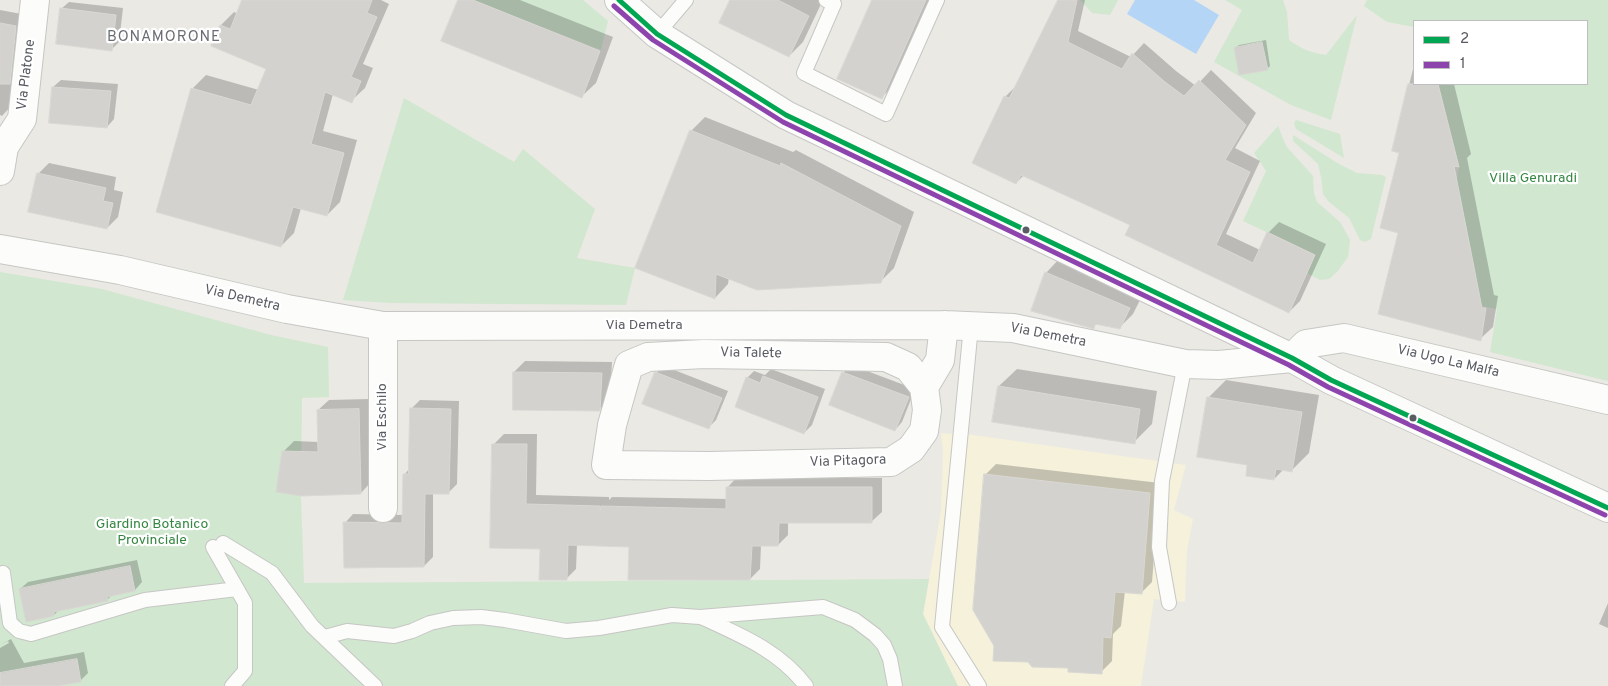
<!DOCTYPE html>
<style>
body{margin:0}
#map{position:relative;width:1608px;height:686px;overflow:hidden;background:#eae9e4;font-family:Overpass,sans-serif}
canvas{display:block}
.legend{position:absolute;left:1413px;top:20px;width:175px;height:65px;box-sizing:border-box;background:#fff;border:1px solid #bdbec0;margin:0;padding:6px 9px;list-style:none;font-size:15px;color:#595c62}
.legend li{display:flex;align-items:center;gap:10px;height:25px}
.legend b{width:25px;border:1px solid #bdbec0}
</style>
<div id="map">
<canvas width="1608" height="686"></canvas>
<ul class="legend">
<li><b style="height:6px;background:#00a651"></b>2</li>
<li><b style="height:6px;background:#8e44ad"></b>1</li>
</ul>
</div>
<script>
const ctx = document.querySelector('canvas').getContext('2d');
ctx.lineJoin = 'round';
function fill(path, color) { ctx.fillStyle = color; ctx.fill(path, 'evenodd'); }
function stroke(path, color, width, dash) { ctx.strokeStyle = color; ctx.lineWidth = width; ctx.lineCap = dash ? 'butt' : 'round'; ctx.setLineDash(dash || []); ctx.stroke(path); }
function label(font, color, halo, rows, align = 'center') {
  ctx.font = font + ' Overpass,sans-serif'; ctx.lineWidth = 4.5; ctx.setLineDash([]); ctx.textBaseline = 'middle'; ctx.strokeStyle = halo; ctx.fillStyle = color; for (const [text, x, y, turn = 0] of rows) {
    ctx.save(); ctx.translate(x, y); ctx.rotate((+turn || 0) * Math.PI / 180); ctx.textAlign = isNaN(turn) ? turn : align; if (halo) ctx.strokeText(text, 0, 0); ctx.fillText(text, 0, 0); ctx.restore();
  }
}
fill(new Path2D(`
 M941,433L973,435L1186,465L1174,510L1193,519L1187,551L1185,602L1154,599L1141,686H958L923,614L941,511L943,451Z`), '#f5f1db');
fill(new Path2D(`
 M473,0H583L608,21L601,50Z
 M1080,0H1118L1110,15L1092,13Z
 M1225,0H1283L1287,12L1289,40C1301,49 1312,53 1326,55L1357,15L1331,120L1291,105L1214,62L1242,10Z
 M1367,0H1608V381L1490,352L1497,309L1468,304L1476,274L1460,197L1454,195L1459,167L1438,84H1587V21H1414V27L1387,22L1364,6Z
 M404,98L514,162L523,149L595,209L577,258L635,268L626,305L391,303L343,300Z
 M1296,120L1340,134L1344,158L1296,129L1294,123Z
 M1278,126L1286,146L1313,176L1314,193L1317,202L1340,222L1350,240L1348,257L1337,272L1329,279L1320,280L1307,273L1315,255L1243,221L1266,171L1254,153Z
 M1293,135L1339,164L1357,173L1382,175L1386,177L1371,239L1365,242L1360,240L1349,218L1328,201L1323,194L1321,177L1318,164L1293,141Z
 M0,272L102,289L271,335L328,347L329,397L302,398L301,496L304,583L929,579L923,614L958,686H0Z`), '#d1e7d0');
fill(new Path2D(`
 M1135,0H1194L1219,15L1196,54L1127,14Z`), '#b5d5f7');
fill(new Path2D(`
 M243,0H381L389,4L363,64L373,68L365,88L351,101L333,94L323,131L357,140L340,202L327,215L301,208L294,233L281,246L157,211L193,88L206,75L259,90L267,68L213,46L221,25L234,12L238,14Z
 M459,0H520L613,37L596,83L582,96Z
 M732,0H819L822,2L803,42L789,56Z
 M873,0H932L896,83L882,97Z
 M1060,0H1085L1078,31L1131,57L1144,43L1176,71L1196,86L1211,70L1256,113L1235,148L1260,161L1226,234L1260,250L1268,233L1279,222L1326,244L1300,301L1289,312L1132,224L1024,175L1016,183L1005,97L1017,85Z
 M69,2L123,8L119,42L112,49L61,9Z
 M0,10L27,15L12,105L2,116L0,115Z
 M1266,40L1270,66L1267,69L1235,48L1239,45Z
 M1414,65V84H1454L1471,154L1467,158L1494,295L1498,296L1493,327L1480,339L1399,232L1400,152L1393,150Z
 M61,80L118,84L114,119L107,127L53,87Z
 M705,117L793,152L796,150L914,212L894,268L880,282L729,277L728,284L715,298L691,131Z
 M49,163L116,177L114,190L123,192L118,217L107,228L38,174Z
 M1059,259L1143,294L1133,314L1119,328L1098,323L1093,327L1046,273Z
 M525,361L612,362L610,399L599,410L514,372Z
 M851,365L915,389L902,422L895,430L843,373Z
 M664,366L728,391L716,420L709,427L656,373Z
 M771,369L825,389L812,425L804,433L747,378L754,371L765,375Z
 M1017,369L1157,391L1152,424L1134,442L999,386Z
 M1226,380L1319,395L1309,453L1292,470L1284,469L1274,479L1248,464L1208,398Z
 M369,399L371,482L361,493L283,452L294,441L319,442L318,410L329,400Z
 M420,400L459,401L457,484L448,493H433V557L424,566L345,523L353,514L404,515L405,474L409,469L411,409Z
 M504,434H537L536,495L609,497V500L612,497L727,499V488L737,477L882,478V512L871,522H788V535L778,545H761L760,569L750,579L630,545L577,544L576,569L566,579L541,548L494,444Z
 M996,464L1160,483L1152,582L1141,593L1125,591L1121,626L1113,634L1112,661L1101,672L1029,661L995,646L985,475Z
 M137,560L142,582L135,590L112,595L107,600L59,610L54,615L20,589L28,582Z
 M1608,603V628L1599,624Z
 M11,639L24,663L84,652L88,673L80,681L50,686H0V648L9,643L8,641L0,645Z`), '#0003');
const building = new Path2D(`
 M242,0H372L367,13L377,17L351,77L361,81L352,103L325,92L311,144L344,153L327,216L293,207L281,247L156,212L191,88L251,105L266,69L211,46L220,25L230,29Z
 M458,0H473L600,51L582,98L441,41Z
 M730,0H778L809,16L789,57L719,23Z
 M872,0H926L882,99L837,79Z
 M1058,0H1077L1068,42L1122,69L1132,53L1165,82L1184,96L1199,80L1246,125L1225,160L1250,172L1216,245L1253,263L1267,232L1315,255L1289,313L1125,235L1130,225L1021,175L1016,184L972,163L1004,96L1009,98Z
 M60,8L116,15L112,51L56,44Z
 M0,23L16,26L10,84H0Z
 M1262,42L1268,70L1239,75L1234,48Z
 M1408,84H1438L1459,167L1454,166L1482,308H1486L1481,341L1378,314L1398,233L1380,228L1399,153L1392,151Z
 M52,87L111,91L107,128L49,123Z
 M690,130L780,166L781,163L901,226L881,283L757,290L716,274L715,299L635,268Z
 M37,173L106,188L103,201L113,203L107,229L28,212Z
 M1045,272L1130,308L1120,329L1095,324L1094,329L1031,311Z
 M513,372L602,373L600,411L513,410Z
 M655,372L722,398L709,429L642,404Z
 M842,372L909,397L895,431L829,405Z
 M763,376L818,397L804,434L735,407L746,377L760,383Z
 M998,386L1140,409L1135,444L992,422Z
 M1207,397L1302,412L1292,472L1276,469L1274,480L1246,476L1247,465L1197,457Z
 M410,408L451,409L449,494H425L424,567L344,568L343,522L402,523L403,474H408Z
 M359,409L361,494L302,496L276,492L282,451L318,452L317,410Z
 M492,444H527L526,504L600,506V510L601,506L726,509V487H872V523H779L778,546H752L750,580H628L629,547L568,545L567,580H539L540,549L490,548Z
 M984,474L1150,493L1142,594L1115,592L1111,638L1103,637L1102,674L1068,672V668L1032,667L1028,662L993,661L994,646L973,610Z
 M130,566L135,591L107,597L108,601L54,612V616L26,622L19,589Z
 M77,659L81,682L57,686H0V673Z`);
fill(building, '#d3d2cf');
stroke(building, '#d9d8d3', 1);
const service = new Path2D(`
 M826,0L834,4L804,73L886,114L937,0
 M657,34L686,0
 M971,326L942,627L979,686
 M223,543L272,573L312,626L375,686
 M213,547L245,603V671L232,686
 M3,573L10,623L19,631L31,634L145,600L237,589
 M1169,603L1159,547L1162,481L1185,364
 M701,617C740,635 780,651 806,686
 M325,637L347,631L394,636L412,631L430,623L453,618L481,617L505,620L566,631L599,628L672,615L700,617L823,607L855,620L875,635L884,645L890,659L895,686`);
const minor = new Path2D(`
 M0,171L4,147L22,119L35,0
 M0,249L120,270L287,309L383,326L944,325L1013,328L1185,364L1219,365L1292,358L1306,344L1344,338L1608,400
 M924,387L908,367L886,357L704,354L648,357L629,365L612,425L606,465L709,466L891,462L911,449L924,431L927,410L924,387L940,360L944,325
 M383,508V326`);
const secondary = new Path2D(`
 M619,0L657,34L786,115L1292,358L1331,380L1608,508`);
stroke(service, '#c6c6c4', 16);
stroke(minor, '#c6c6c4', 30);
stroke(secondary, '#c6c7c6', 30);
stroke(service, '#fcfcfb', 14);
stroke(minor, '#fcfcfb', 28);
stroke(secondary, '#fcfcfb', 28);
stroke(new Path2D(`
 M619,0L657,34L786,115L1292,358L1331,380L1608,508`), '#00a651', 5);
stroke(new Path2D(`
 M614,6L653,40L783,122L1289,365L1328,387L1605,515`), '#8e44ad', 5);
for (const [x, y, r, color] of [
 [1026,230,4.5,"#595c62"],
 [1413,418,4.5,"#595c62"]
]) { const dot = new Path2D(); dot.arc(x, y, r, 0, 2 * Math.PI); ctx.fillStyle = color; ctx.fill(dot); stroke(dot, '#fff', 2); }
label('14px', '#595c62', '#fff', [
 ["Via Platone",27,75,-83],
 ["Via Demetra",242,299,13],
 ["Via Demetra",644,326],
 ["Via Demetra",1048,336,11],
 ["Via Talete",751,354,1],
 ["Via Ugo La Malfa",1448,362,13],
 ["Via Eschilo",383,417,-90],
 ["Via Pitagora",848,462,-2]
]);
label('14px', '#348640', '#fff', [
 ["Villa Genuradi",1533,179],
 ["Giardino Botanico",152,525],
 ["Provinciale",152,541]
]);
ctx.letterSpacing = '1px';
label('15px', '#6a6e74', '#fff', [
 ["BONAMORONE",164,38]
]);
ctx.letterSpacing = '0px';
</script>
